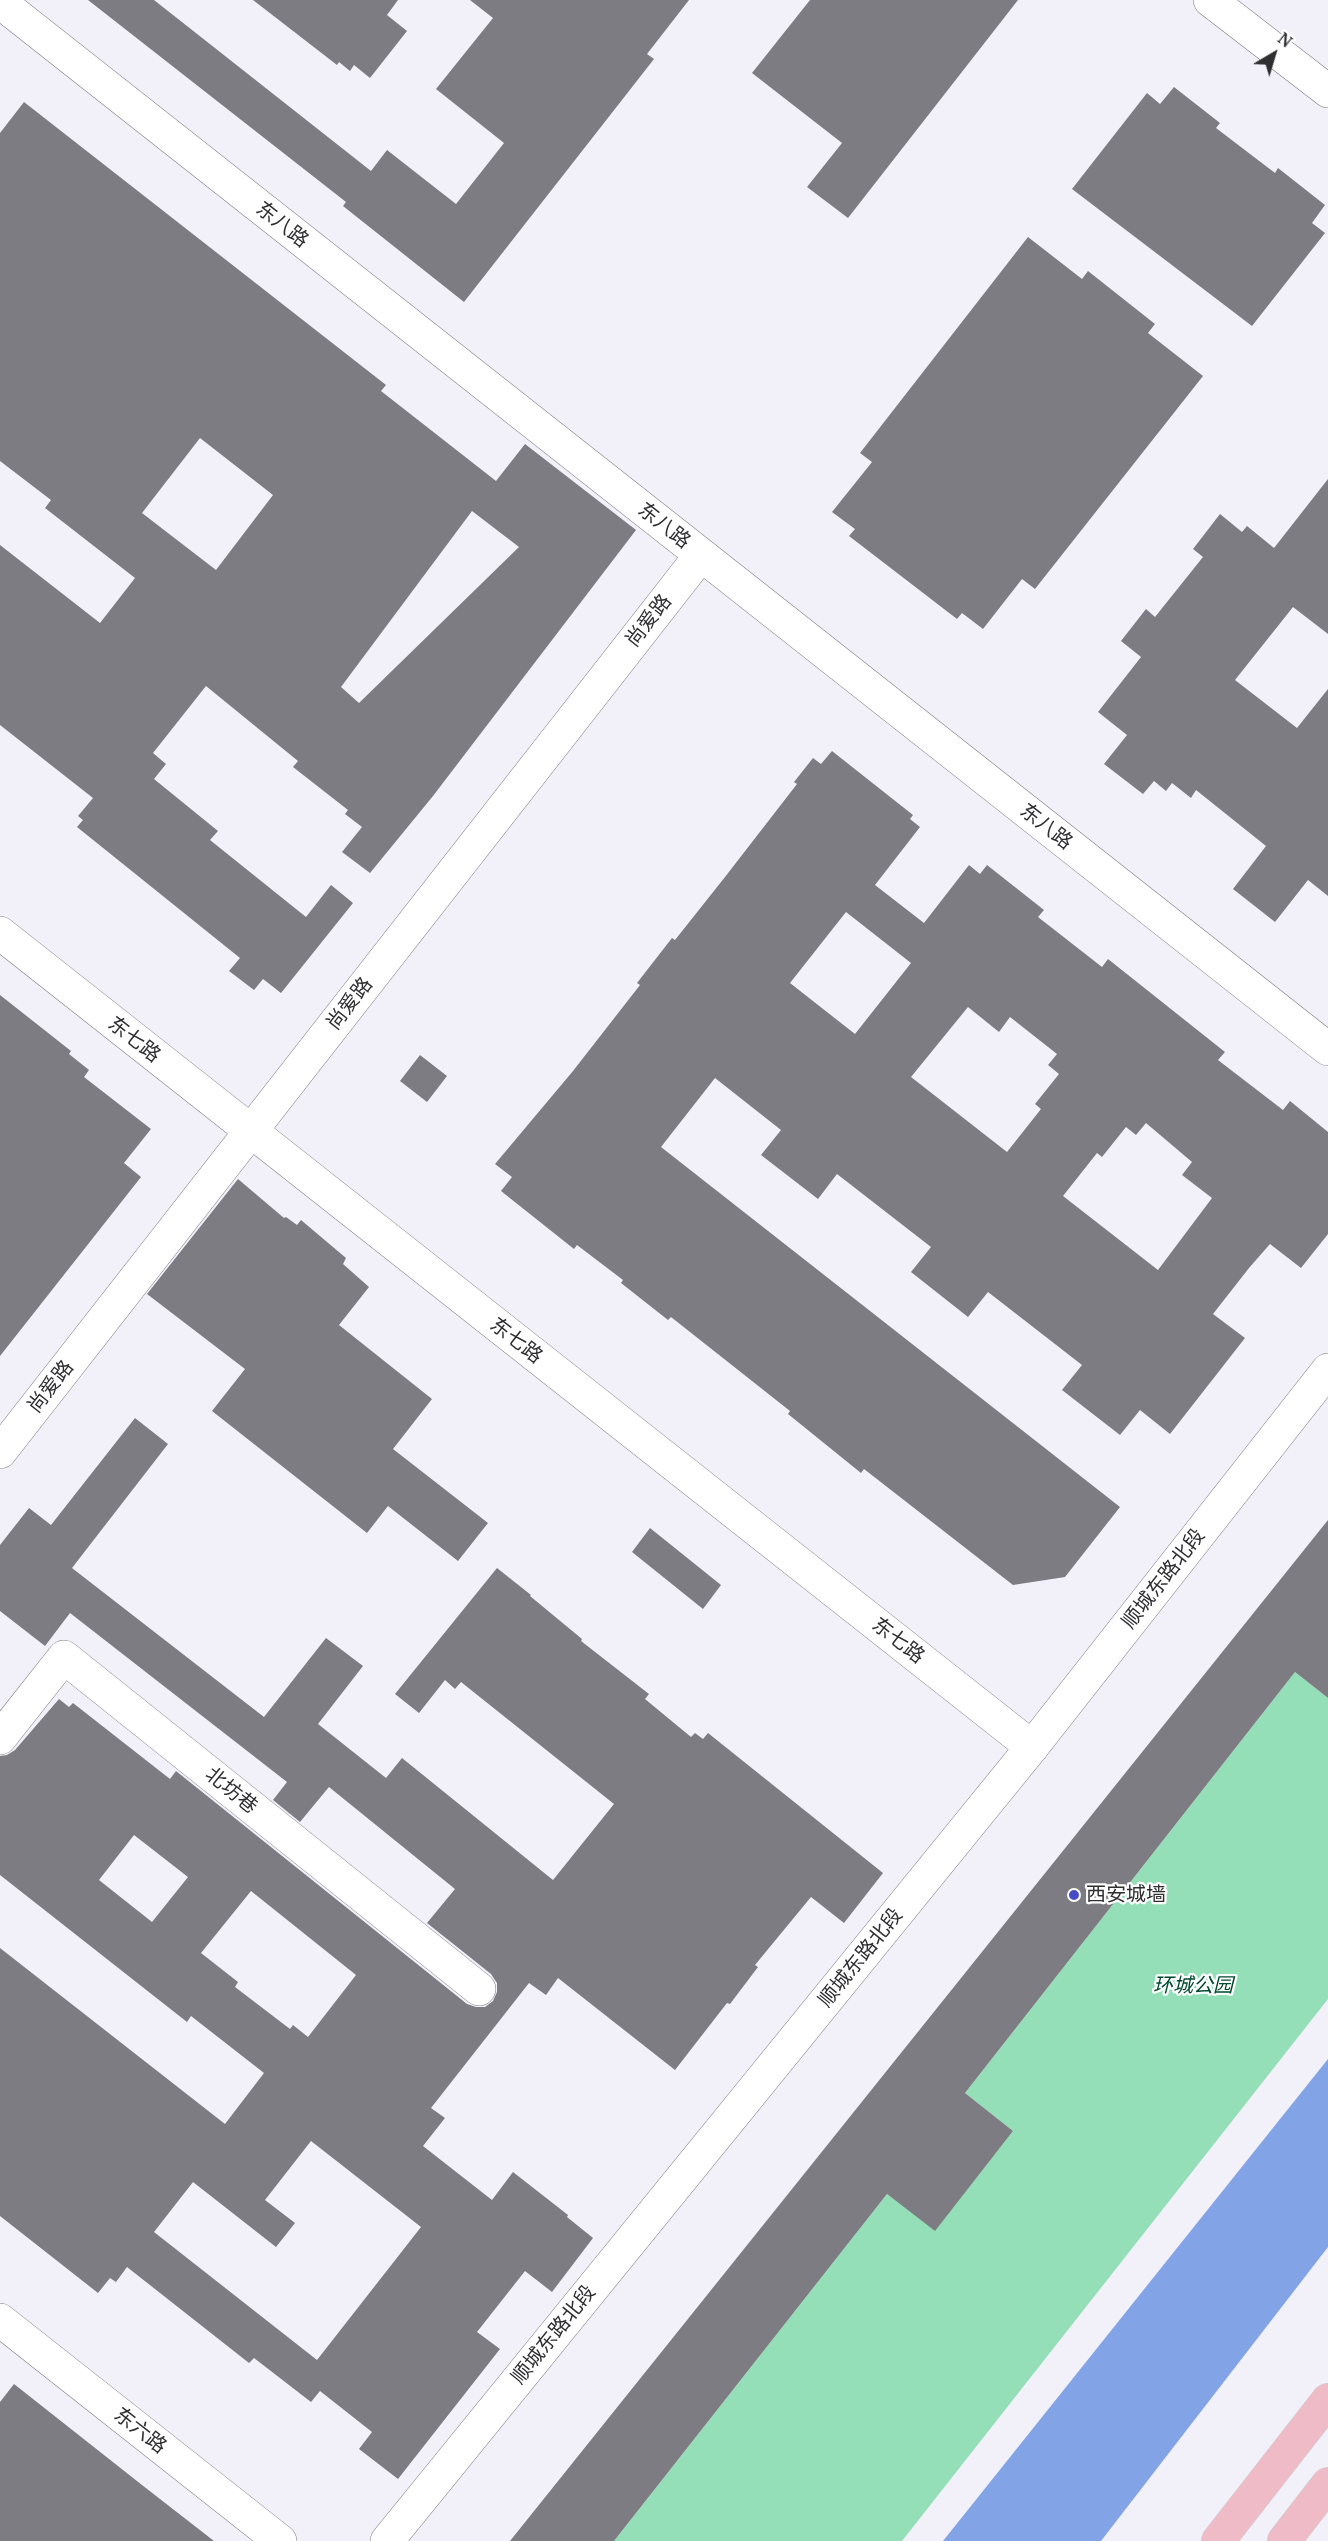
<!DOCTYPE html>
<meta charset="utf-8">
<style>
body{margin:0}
#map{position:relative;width:1328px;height:2541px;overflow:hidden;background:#f2f0f8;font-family:"Noto Serif",serif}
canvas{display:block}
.north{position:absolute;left:1244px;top:24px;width:60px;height:60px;-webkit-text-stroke:4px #fff;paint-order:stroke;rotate:38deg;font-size:16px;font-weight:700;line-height:24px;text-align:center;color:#2f2e31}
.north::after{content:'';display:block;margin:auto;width:21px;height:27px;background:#2f2e31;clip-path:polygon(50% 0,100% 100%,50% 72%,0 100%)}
</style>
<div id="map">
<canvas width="1328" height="2541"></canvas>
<div class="north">N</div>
</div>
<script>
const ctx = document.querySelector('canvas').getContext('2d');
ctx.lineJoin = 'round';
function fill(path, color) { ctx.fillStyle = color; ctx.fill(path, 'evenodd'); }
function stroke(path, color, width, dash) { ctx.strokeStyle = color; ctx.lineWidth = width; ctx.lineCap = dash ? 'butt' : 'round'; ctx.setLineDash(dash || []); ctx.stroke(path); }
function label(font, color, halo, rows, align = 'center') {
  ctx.font = font + ' "Noto Serif","Noto Sans SC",serif'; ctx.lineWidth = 4.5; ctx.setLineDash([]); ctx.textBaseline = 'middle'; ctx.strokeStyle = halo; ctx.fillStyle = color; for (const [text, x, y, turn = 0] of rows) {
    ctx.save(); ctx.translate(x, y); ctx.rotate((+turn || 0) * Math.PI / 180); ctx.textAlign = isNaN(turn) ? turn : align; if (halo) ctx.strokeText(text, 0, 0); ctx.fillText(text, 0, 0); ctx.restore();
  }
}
fill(new Path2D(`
 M1295,1672L1328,1698V1999L902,2541H614L887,2194L935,2230L1013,2131L965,2093Z`), '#95dfb8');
fill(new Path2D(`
 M1328,2059V2247L1101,2541H943Z`), '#82a3e6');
fill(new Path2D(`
 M88,0H154L371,171L387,150L456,204L504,143L436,89L493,18L470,0H689L647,54L654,59L464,302L343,206L346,202Z
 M253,0H398L387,15L407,31L370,78L354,65L350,71L339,62L337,65Z
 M810,0H1018L848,218L807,187L842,143L752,73Z
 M1174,87L1220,123L1216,128L1275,173L1278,168L1325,205L1312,223L1325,233L1252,326L1072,189L1147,93L1160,104Z
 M24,102L386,385L381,391L496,481L525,444L636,530L433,796L370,873L342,852L362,827L345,814L348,810L293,767L298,761L206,686L153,753L166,764L154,779L218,831L210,840L306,917L331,885L353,903L281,993L263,979L254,990L229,971L240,958L77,827L83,820L78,816L93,798L0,725V545L100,623L135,578L45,508L51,500L0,461V133ZM200,438L273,495L216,570L142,513ZM472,511L519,547L359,703L341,687Z
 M1028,237L1082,279L1088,271L1155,324L1148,333L1203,376L1035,589L1022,579L983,629L962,613L957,619L849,536L855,529L832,512L872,462L860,453Z
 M1328,479V634L1293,607L1235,680L1297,728L1328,689V896L1308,880L1275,922L1233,889L1266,846L1196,790L1191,798L1172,783L1166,791L1154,781L1143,794L1104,764L1127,735L1098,712L1141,657L1121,641L1146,609L1155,617L1203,557L1193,549L1220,514L1242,532L1247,526L1274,548Z
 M832,751L913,815L910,819L920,827L875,885L924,923L969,865L980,874L987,865L1044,910L1038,917L1102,967L1108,959L1225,1052L1218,1060L1283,1110L1290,1101L1328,1132V1234L1301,1268L1270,1244L1249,1268L1213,1314L1245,1338L1170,1434L1140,1410L1120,1435L1062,1390L1082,1365L988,1292L968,1317L911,1272L931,1247L837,1174L818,1199L761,1155L781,1130L715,1078L661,1147L1120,1507L1065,1577L1013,1585L864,1469L861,1473L788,1414L790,1411L671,1317L668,1320L621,1283L623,1280L577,1245L574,1249L501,1191L512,1177L495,1164L573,1071L640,985L637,983L672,938L675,940L725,877L797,784L794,782L813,758L821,764ZM846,912L911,963L855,1034L790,983ZM968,1007L999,1032L1010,1017L1057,1054L1048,1065L1059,1074L1035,1104L1041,1109L1007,1152L911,1077ZM1146,1123L1192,1162L1182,1175L1212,1198L1158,1270L1063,1196L1097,1153L1102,1157L1126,1127L1136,1135Z
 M0,995L71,1051L69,1054L89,1070L84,1077L151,1129L124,1163L141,1177L0,1356Z
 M420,1055L447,1076L427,1102L400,1081Z
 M238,1179L284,1218L286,1217L297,1225L301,1220L346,1258L343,1264L369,1287L339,1325L432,1399L393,1449L488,1523L458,1561L388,1506L367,1533L212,1411L245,1369L147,1294Z
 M135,1418L168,1444L72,1568L264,1717L326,1638L363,1666L318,1724L386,1778L402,1758L553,1880L614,1804L461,1682L455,1689L445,1680L419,1713L395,1694L497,1568L531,1595L530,1596L582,1639L581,1641L649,1694L645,1699L691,1737L695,1733L703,1739L708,1733L883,1873L844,1923L811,1897L755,1965L758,1967L730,2004L727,2003L675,2070L558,1978L546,1995L529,1983L431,2108L445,2118L423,2146L492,2200L513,2172L568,2215L567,2217L593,2238L552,2292L525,2271L477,2332L500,2349L398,2479L359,2449L372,2432L320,2391L311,2402L254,2358L249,2363L127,2267L116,2282L110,2278L98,2293L0,2216V1948L225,2124L264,2073L191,2016L187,2022L0,1875V1756L7,1755L15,1750L59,1699L69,1707L73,1703L170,1779L176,1771L467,2004L476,2007H485L493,2001L497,1992V1983L491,1974L427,1923L455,1889L329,1787L300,1822L273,1800L287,1782L70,1613L45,1646L0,1611V1545L29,1508L51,1525ZM134,1835L188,1877L152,1922L99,1880ZM251,1891L356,1975L308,2037L293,2025L290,2029L235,1987L238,1982L201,1953ZM311,2141L421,2227L317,2360L154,2232L193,2182L276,2247L295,2223L265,2200Z
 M1328,1520V1698L1295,1672L965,2093L1013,2131L935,2231L887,2194L614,2541H510Z
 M650,1528L721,1585L703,1609L632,1552Z
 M14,2384L142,2485L214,2541H0V2402Z`), '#7e7c83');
const street = new Path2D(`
 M0,2L1328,1049
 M0,933L1032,1747
 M0,1452L701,555
 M0,1738L64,1657L479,1989
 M0,2320L280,2541`);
const secondary = new Path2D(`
 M1210,0L1328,91
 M387,2541L1032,1747L1328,1370`);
const primary = new Path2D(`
 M1218,2541L1328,2400
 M1284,2541L1328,2484`);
stroke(street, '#7a787f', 34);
stroke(secondary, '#7a787f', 34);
stroke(primary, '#cdcdce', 34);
stroke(street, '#fff', 33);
stroke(secondary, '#fff', 33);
stroke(primary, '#efbbc7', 33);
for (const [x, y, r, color] of [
 [1074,1895,6,"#464dc2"]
]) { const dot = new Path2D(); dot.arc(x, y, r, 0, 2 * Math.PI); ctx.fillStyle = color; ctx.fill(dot); stroke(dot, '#fff', 2); }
label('20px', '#2f2e31', '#fff', [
 ["东八路",282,225,38],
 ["东八路",664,526,38],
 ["尚爱路",649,621,-52],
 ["东八路",1046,827,38],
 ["尚爱路",350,1004,-52],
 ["东七路",134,1040,38],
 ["东七路",516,1341,38],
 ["尚爱路",51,1387,-52],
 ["顺城东路北段",1164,1579,-52],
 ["东七路",898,1641,38],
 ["北坊巷",231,1791,39],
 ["顺城东路北段",861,1958,-51],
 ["顺城东路北段",554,2335,-51],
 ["东六路",140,2431,38]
]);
label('20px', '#2f2e31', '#fff', [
 ["西安城墙",1086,1895]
], 'left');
label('italic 20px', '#00482e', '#fff', [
 ["环城公园",1193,1986]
]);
</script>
